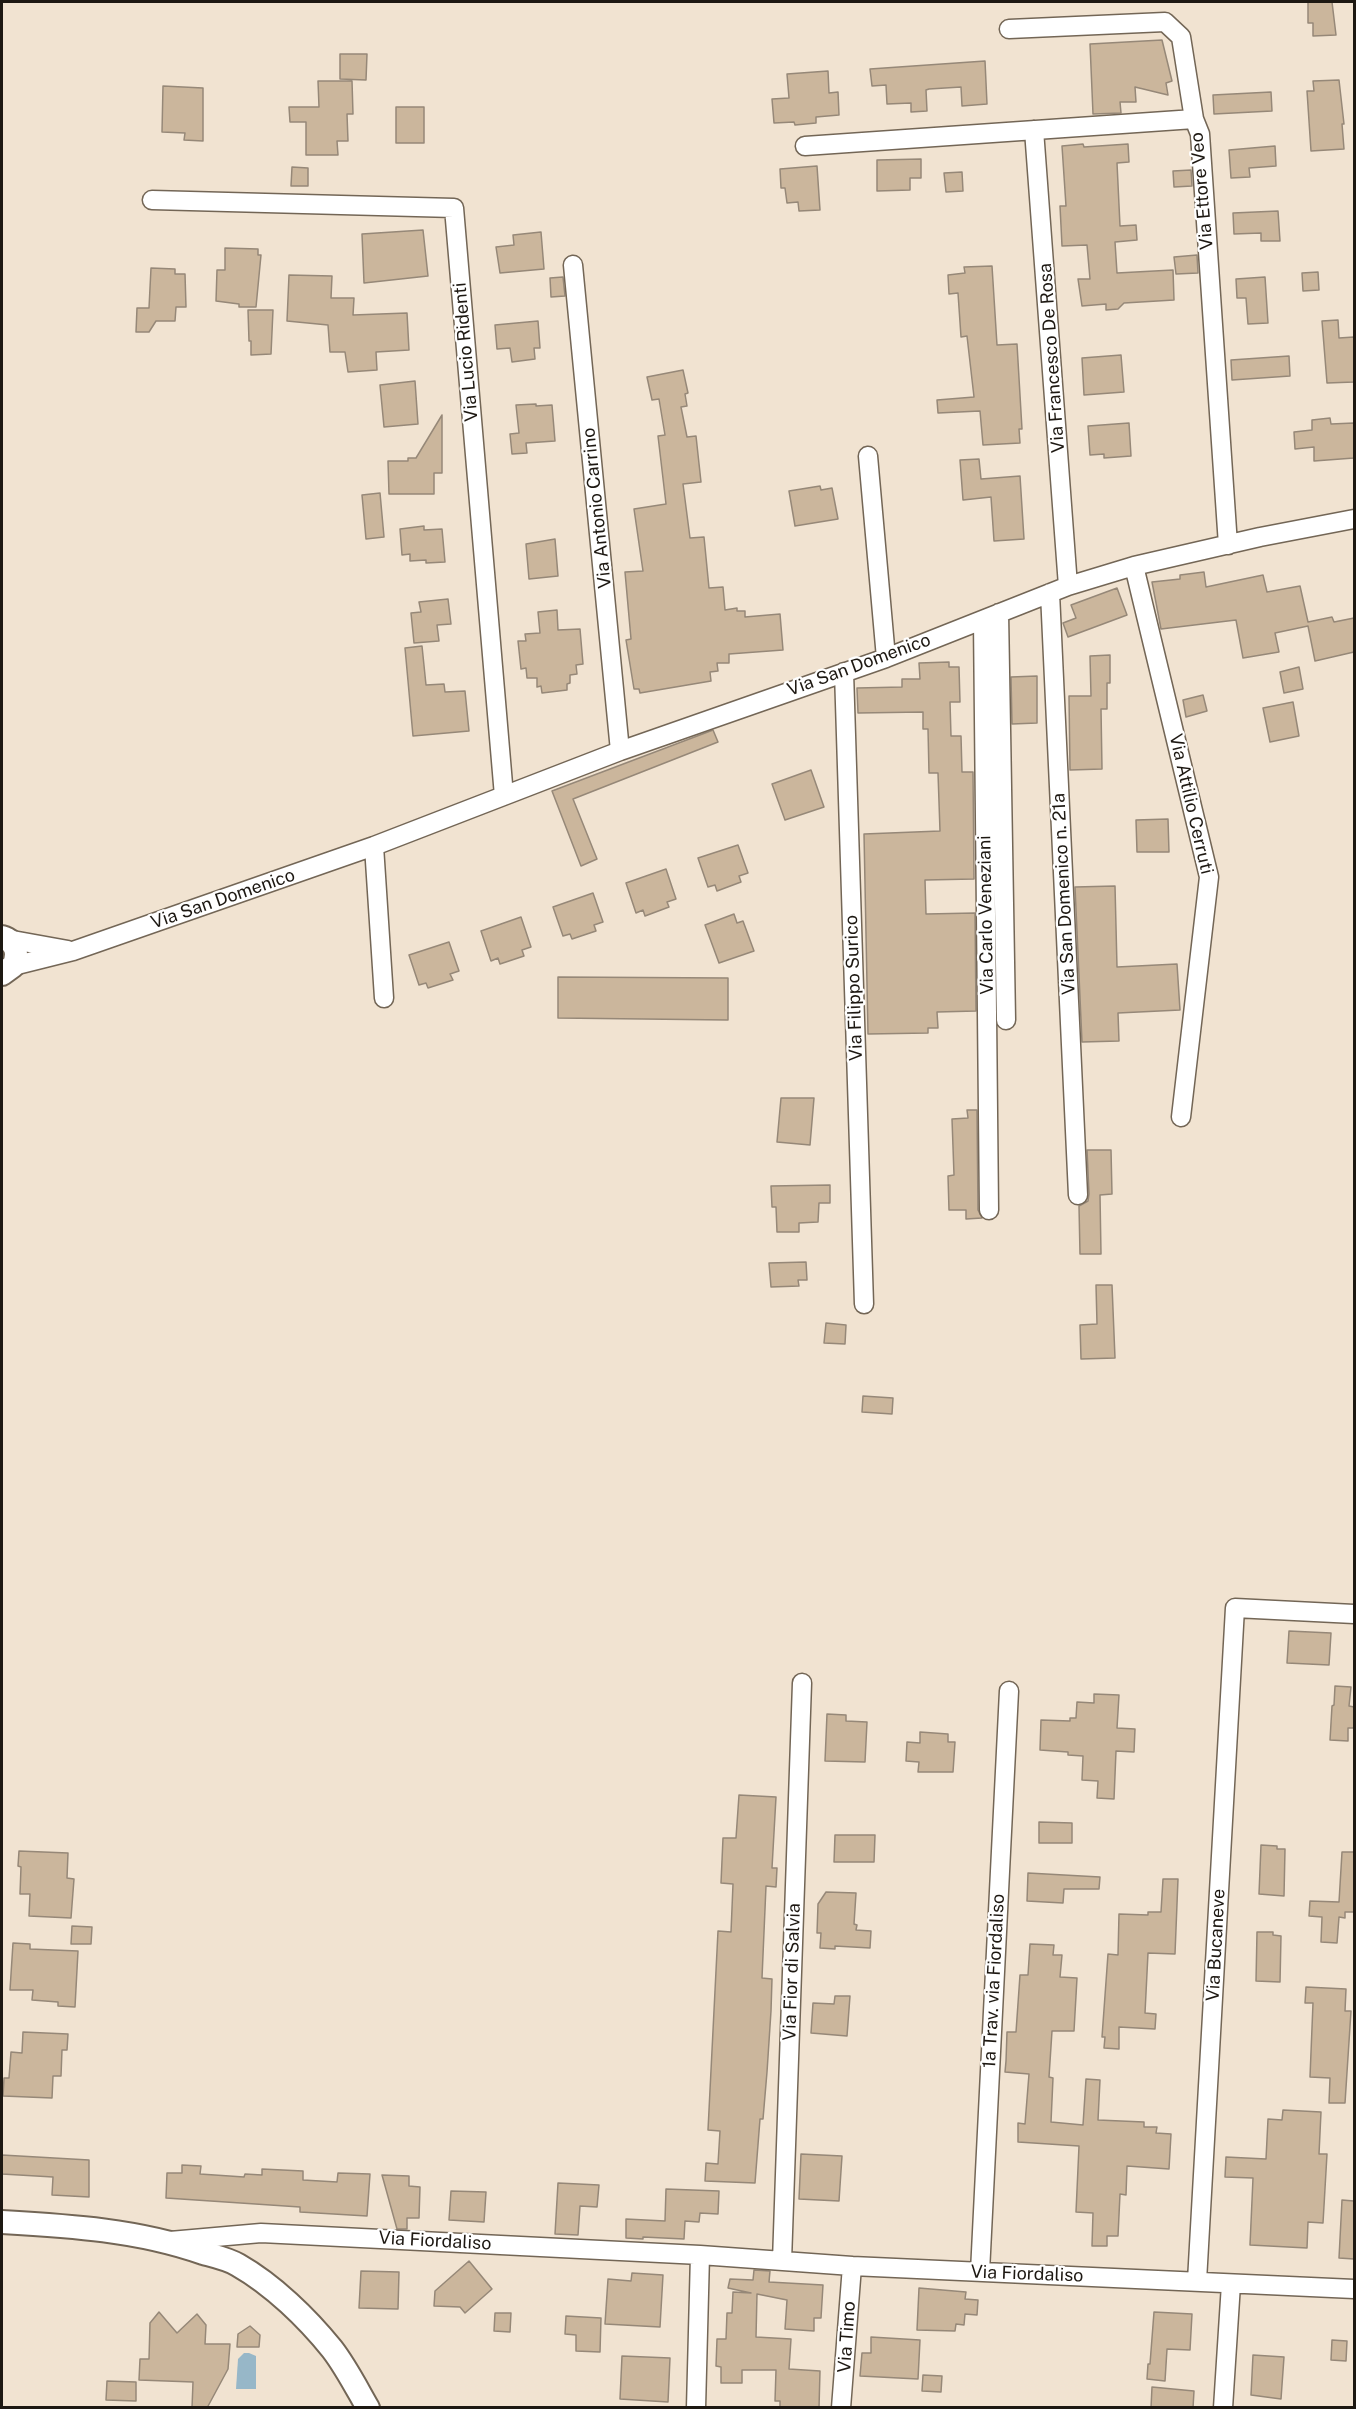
<!DOCTYPE html>
<style>
body{margin:0}
#map{position:relative;width:1356px;height:2409px;overflow:hidden;background:#f1e3d1;font-family:"Public Sans",sans-serif}
canvas{display:block}
.frame{position:absolute;inset:0;border:3px solid #1d1812;pointer-events:none}
</style>
<div id="map">
<canvas width="1356" height="2409"></canvas>
<div class="frame"></div>
</div>
<script>
const ctx = document.querySelector('canvas').getContext('2d');
ctx.lineJoin = 'round';
function fill(path, color) { ctx.fillStyle = color; ctx.fill(path, 'evenodd'); }
function stroke(path, color, width, dash) { ctx.strokeStyle = color; ctx.lineWidth = width; ctx.lineCap = dash ? 'butt' : 'round'; ctx.setLineDash(dash || []); ctx.stroke(path); }
function label(font, color, halo, rows, align = 'center') {
  ctx.font = font + ' "Public Sans",sans-serif'; ctx.lineWidth = 4.5; ctx.setLineDash([]); ctx.textBaseline = 'middle'; ctx.strokeStyle = halo; ctx.fillStyle = color; for (const [text, x, y, turn = 0] of rows) {
    ctx.save(); ctx.translate(x, y); ctx.rotate((+turn || 0) * Math.PI / 180); ctx.textAlign = isNaN(turn) ? turn : align; if (halo) ctx.strokeText(text, 0, 0); ctx.fillText(text, 0, 0); ctx.restore();
  }
}
fill(new Path2D(`
 M244,2353H249L256,2356V2389H236L238,2359Z`), '#97b7c8');
const building = new Path2D(`
 M1308,2H1332L1336,35L1313,36V23H1308Z
 M1162,40L1172,81L1166,83L1168,95L1135,87L1136,102H1120L1121,113L1093,114L1090,44Z
 M340,54H367L366,80L340,79Z
 M985,61L987,104L962,106L961,87L929,89L926,90L927,111L911,112V103L887,104L886,85L872,86L870,69Z
 M828,71L829,93L838,92L839,115L816,117V123L795,125L794,122L774,123L772,99L789,98L787,74Z
 M1339,80L1344,124H1342L1344,149L1311,151L1307,91H1314L1313,81Z
 M318,81H352L353,114H347L348,141H337L338,155H306V122H290L289,107H319Z
 M163,86L203,88V141L184,140L185,133L162,132Z
 M1271,92L1272,111L1214,114L1213,95Z
 M396,107H424V143H396Z
 M1083,144L1084,147L1128,144L1129,162L1117,163L1120,226L1136,225L1137,240L1115,242L1117,273L1173,270L1174,300L1124,303L1118,309L1106,310V304L1082,306L1078,279H1090L1087,245L1062,246L1060,206H1066L1062,146Z
 M1275,146L1276,166L1249,168L1250,177L1231,178L1229,150Z
 M921,159V178H910V190L877,191V160Z
 M817,166L820,210L799,211L798,202L787,203L785,188H781L780,169Z
 M292,167L308,168V186H291Z
 M1191,170L1192,186L1174,187L1173,171Z
 M962,172L963,191L946,192L944,173Z
 M1278,211L1280,241H1261V233L1234,234L1233,213Z
 M423,230L428,276L364,283L362,234Z
 M541,232L544,269L500,273L496,247L514,245L513,235Z
 M225,248L258,249V255H261L256,307H239V304L216,301L217,270H225Z
 M1197,255L1198,273L1176,274L1174,257Z
 M992,266L997,345L1017,344L1022,429H1019L1020,443L983,445L980,411L938,413L937,400L974,397L967,336L961,337L958,293L949,294L948,275L965,273L964,267Z
 M151,268L175,269V274H185L186,307H176L175,321H156L149,332H136L137,308H149Z
 M1318,272L1319,290L1303,291L1302,273Z
 M289,275L332,276L331,298H354L353,315L407,313L409,350L376,352L377,370L348,372L345,352H330L328,325L287,321Z
 M563,277L565,296L551,297L550,278Z
 M1265,277L1268,323L1248,324L1246,298H1237L1236,279Z
 M248,310H273L271,354L251,355V341H249Z
 M1338,320L1339,338L1354,337V382L1327,383L1322,321Z
 M538,321L540,348H534L535,359L512,362L510,348L497,349L495,325Z
 M1121,355L1124,392L1084,395L1082,358Z
 M1289,356L1290,376L1232,380L1231,360Z
 M683,370L688,393L685,394L687,406L681,407L687,437L696,436L701,482L683,484L690,538L704,537L709,588L723,587L725,610L737,608V611H745V617L780,614L783,650L729,654V663H717L718,671L710,672L711,681L640,693L639,689H634L626,640L631,639L625,572L643,571L634,509L666,504L658,436L665,435L659,399L652,400L647,377Z
 M415,381L418,424L384,427L380,385Z
 M536,404V406L552,405L555,441L526,443L527,453L512,454L510,434L519,433L516,405Z
 M442,415V473H434V494H389L388,461H408V458H416Z
 M1330,418L1331,424L1354,423V458L1314,461V447L1295,449L1294,432L1312,430V420Z
 M1129,423L1131,456L1104,458V454L1090,455L1088,426Z
 M979,459L981,479L1020,476L1024,539L994,541L991,497L963,500L960,460Z
 M820,486L821,490L832,488L838,519L795,526L789,491Z
 M380,493L384,537L366,539L362,495Z
 M424,526V530L442,529L445,562L426,563V560L410,561V554L402,555L400,529Z
 M555,539L558,576L529,579L526,544Z
 M1204,572L1206,587L1263,575L1267,592L1300,586L1308,622L1332,617L1334,622L1354,618V652L1315,661L1308,626L1275,633L1279,652L1243,658L1236,620L1161,629L1152,582L1180,579V575Z
 M1117,588L1127,615L1068,637L1063,623L1076,618L1071,605Z
 M448,599L451,624L437,625L439,641L414,643L411,613L421,612L419,602Z
 M557,610L558,630L580,629L583,664L576,665L577,674L570,675V683L567,684V690L542,693L541,686L537,687V678H527L526,668L521,669L518,641H526L525,634L540,633L538,612Z
 M422,646L426,685L444,684L445,692L465,691L469,731L413,736L405,648Z
 M1110,655V683H1107V709H1101L1102,769L1070,770L1069,696H1091L1090,656Z
 M949,662V667H959L960,702H950L951,736H961L962,772H973L974,879L925,880L926,914L975,913L976,1011L937,1012L938,1028H928V1033L868,1034L864,834L940,831L938,773H929L928,729H923V712L858,713L857,688L902,687V679H920L919,663Z
 M1299,667L1303,689L1284,693L1280,672Z
 M1037,676V723L1012,724L1011,677Z
 M1203,695L1207,711L1186,717L1183,700Z
 M1293,702L1299,736L1270,742L1263,708Z
 M713,730L718,742L573,799L597,859L581,866L552,791Z
 M811,770L824,807L785,820L772,784Z
 M1168,819L1169,852H1137L1136,820Z
 M738,845L748,873L739,876L741,882L717,891L715,885L708,887L698,858Z
 M666,869L676,899L667,902L669,907L645,916L643,910L636,913L626,883Z
 M1115,886L1117,967L1177,964L1180,1010L1118,1013L1119,1041L1082,1042L1075,887Z
 M593,893L603,922L594,925L596,931L572,939L570,934L563,936L553,907Z
 M734,914L737,923L743,921L754,951L719,963L705,925Z
 M521,917L531,947L522,950L524,956L500,964L498,958L491,961L481,931Z
 M449,942L459,971L450,974L453,980L428,988L426,983L419,985L409,955Z
 M558,977L728,978V1020L558,1018Z
 M781,1098H814L810,1145L777,1142Z
 M967,1110H977L978,1210L982,1218L966,1219V1210H949L948,1176L954,1175L952,1119L968,1118Z
 M1087,1150H1111L1112,1194L1100,1195L1101,1254H1080L1079,1206L1088,1201L1089,1194Z
 M830,1185V1203H819L818,1222L799,1223V1232H777L776,1207H772L771,1186Z
 M806,1262L807,1280H798L799,1286L771,1287L769,1263Z
 M1096,1285H1112L1115,1358L1081,1359L1080,1325L1097,1324Z
 M826,1323L846,1325L845,1344L824,1343Z
 M863,1396L893,1398L892,1414L862,1412Z
 M1289,1631L1331,1633L1329,1665L1287,1663Z
 M1335,1686L1351,1687L1349,1706L1354,1707V1728H1348V1741L1330,1740L1332,1706L1334,1705Z
 M1094,1694L1119,1695L1117,1728L1135,1729L1134,1752L1116,1751L1114,1799L1097,1798L1098,1781L1082,1780L1083,1756L1068,1755V1752L1040,1750L1041,1720L1070,1721V1718H1076L1077,1702L1094,1703Z
 M827,1714L846,1715V1721L867,1722L865,1762L825,1761Z
 M920,1732L948,1734V1742H955L953,1772H918L919,1762L906,1761L907,1742L920,1743Z
 M739,1795L776,1797L772,1868H777L776,1887L766,1886L762,1978L772,1979L771,2011L767,2072L763,2119H760L755,2183L705,2181L706,2163L718,2164L720,2131L708,2130L718,1931L731,1932L733,1884L721,1883L723,1838H736Z
 M1039,1822L1072,1823V1843H1039Z
 M835,1835H875L874,1862H834Z
 M1261,1845L1277,1846V1849H1285L1284,1896L1259,1894Z
 M19,1851L68,1853L67,1878L74,1879L71,1918L29,1916L30,1894H20L21,1867L18,1866Z
 M1342,1852H1354V1912H1345V1918L1339,1917L1337,1943L1321,1942L1322,1917L1309,1916L1310,1901L1339,1902Z
 M1028,1873L1100,1877L1099,1889H1064L1063,1903L1027,1901Z
 M1163,1879H1178L1175,1954L1148,1953L1145,2013L1156,2014L1155,2029L1119,2027V2049L1104,2048L1105,2037H1102L1108,1954L1118,1955L1119,1914L1148,1915V1912H1161Z
 M826,1892L856,1893L854,1924L857,1925L856,1930L871,1931L870,1948L835,1946V1949L820,1948L821,1933H817L818,1904Z
 M72,1926L92,1927L91,1944H71Z
 M1257,1932H1273V1935L1281,1936L1280,1982L1256,1981Z
 M13,1943L30,1944V1949L78,1951L75,2007L58,2006V2002L32,2000L33,1990H10Z
 M1030,1944L1054,1945L1053,1955H1062L1060,1977L1077,1978L1074,2031H1052L1049,2077L1053,2078L1051,2122L1083,2125L1086,2079L1100,2080L1098,2120L1144,2122V2127H1157L1156,2133L1171,2134L1169,2169L1127,2166L1126,2195L1120,2194L1118,2236H1107V2246H1092L1093,2213L1076,2212L1079,2146L1018,2142V2123L1025,2124L1029,2074L1005,2072L1006,2061L1007,2032H1016L1020,1975H1028Z
 M1306,1987L1346,1989L1345,2011H1351L1345,2103H1329L1330,2078L1310,2077L1313,2003H1305Z
 M835,1996H850L847,2036L811,2033L813,2003L834,2004Z
 M23,2032L68,2034L67,2050H62L61,2076H53L52,2098L3,2096L4,2078H9L11,2052L22,2053Z
 M1283,2110L1321,2112L1319,2154H1327L1323,2223L1308,2222L1307,2248L1250,2245L1253,2178L1225,2177L1226,2157L1266,2159L1268,2119L1282,2120Z
 M801,2154L842,2156L839,2201L799,2199Z
 M2,2155L89,2160V2197L52,2195L53,2177L2,2174Z
 M182,2165L201,2166L200,2174L244,2177L245,2174L262,2175V2169L303,2171V2180L337,2182L338,2173L370,2174L367,2216L300,2212V2207L166,2198L167,2173H182Z
 M382,2175L409,2176V2186L420,2187L419,2218H407V2229H397Z
 M558,2183L599,2185L597,2207L580,2206L578,2235L555,2234Z
 M666,2189L719,2191L718,2214L700,2213L699,2222L685,2221L684,2239L643,2237V2239L626,2238V2219L665,2221Z
 M451,2191L486,2192L484,2222L449,2220Z
 M1342,2200L1354,2201V2259L1339,2258Z
 M469,2261L492,2289L465,2313L460,2307L434,2306L435,2291Z
 M754,2270L770,2271L769,2282L823,2285L821,2318H814V2331L785,2329L787,2300L757,2294L756,2337L791,2339L789,2369L820,2371L819,2408H780V2401H775L776,2370H742V2383H721V2367L716,2366L717,2339H726L727,2313H732L733,2292L751,2293L728,2288L730,2279L753,2280Z
 M361,2271L399,2272L398,2309L359,2308Z
 M632,2273L663,2275L660,2327L605,2324L608,2279L631,2281Z
 M919,2288L966,2292L965,2299L978,2300L977,2315L965,2314L964,2325L956,2324L955,2331L917,2330Z
 M159,2312L177,2333L197,2314L206,2325L205,2344H230L228,2369L207,2408H192L193,2382L139,2380L140,2359H149L150,2323Z
 M1154,2312L1192,2314L1190,2350L1167,2349L1165,2381L1147,2379L1148,2364H1150Z
 M495,2313H511L510,2332L494,2331Z
 M566,2316L601,2318L600,2352L576,2351V2335L565,2334Z
 M250,2326L260,2335L259,2347H237L238,2334Z
 M871,2337L920,2340L918,2379L860,2376L862,2353H871Z
 M1332,2340L1347,2341L1346,2361L1331,2360Z
 M1253,2355L1284,2357L1281,2399L1251,2395Z
 M622,2356L670,2358L668,2402L620,2399Z
 M923,2375L942,2376L941,2392L922,2391Z
 M107,2381L136,2382V2401L106,2400Z
 M1152,2387L1194,2391L1193,2408H1151Z`);
fill(building, '#cbb69c');
stroke(building, '#968878', 1.5);
const minor = new Path2D(`
 M1009,29L1165,22L1181,37L1194,119
 M1034,130L1068,586
 M805,146L1194,119L1200,134L1228,545
 M152,200L454,208L504,796
 M573,265L620,751
 M868,456L886,658
 M1134,566L1209,877L1181,1117
 M1050,593L1078,1195
 M999,613L1006,1020
 M983,620L989,1210
 M844,672L864,1304
 M374,846L384,998
 M7,939L68,950
 M13,966L73,951L374,846L620,751L886,658L1068,586L1134,566L1260,537L1354,519
 M170,2241L261,2233L700,2255L852,2266L1354,2289
 M782,2261L802,1683
 M980,2272L1009,1691
 M1197,2281L1235,1608L1354,1614
 M696,2408L700,2255
 M841,2408L852,2266
 M1223,2408L1231,2284`);
const tertiary = new Path2D(`
 M2,937C16,941 19,954 13,966L2,974
 M2,2222C70,2226 138,2230 203,2253C214,2256 228,2259 238,2265C273,2285 307,2318 332,2349C346,2367 357,2389 368,2408`);
stroke(minor, '#736656', 21);
stroke(tertiary, '#736656', 26);
stroke(minor, '#fff', 18);
stroke(tertiary, '#fff', 22);
label('18px', '#1d1812', '#fff', [
 ["Via Ettore Veo",1202,191,-95],
 ["Via Lucio Ridenti",466,352,-95],
 ["Via Francesco De Rosa",1052,358,-94],
 ["Via Antonio Carrino",597,508,-96],
 ["Via San Domenico",859,665,-20],
 ["Via Attilio Cerruti",1191,804,77],
 ["Via San Domenico n. 21a",1064,894,-93],
 ["Via San Domenico",223,899,-19],
 ["Via Carlo Veneziani",986,915,-91],
 ["Via Filippo Surico",854,988,-92],
 ["Via Bucaneve",1216,1945,-87],
 ["Via Fior di Salvia",792,1972,-88],
 ["1a Trav. via Fiordaliso",994,1981,-87],
 ["Via Fiordaliso",435,2241,3],
 ["Via Fiordaliso",1027,2274,2],
 ["Via Timo",847,2337,-86]
]);
</script>
